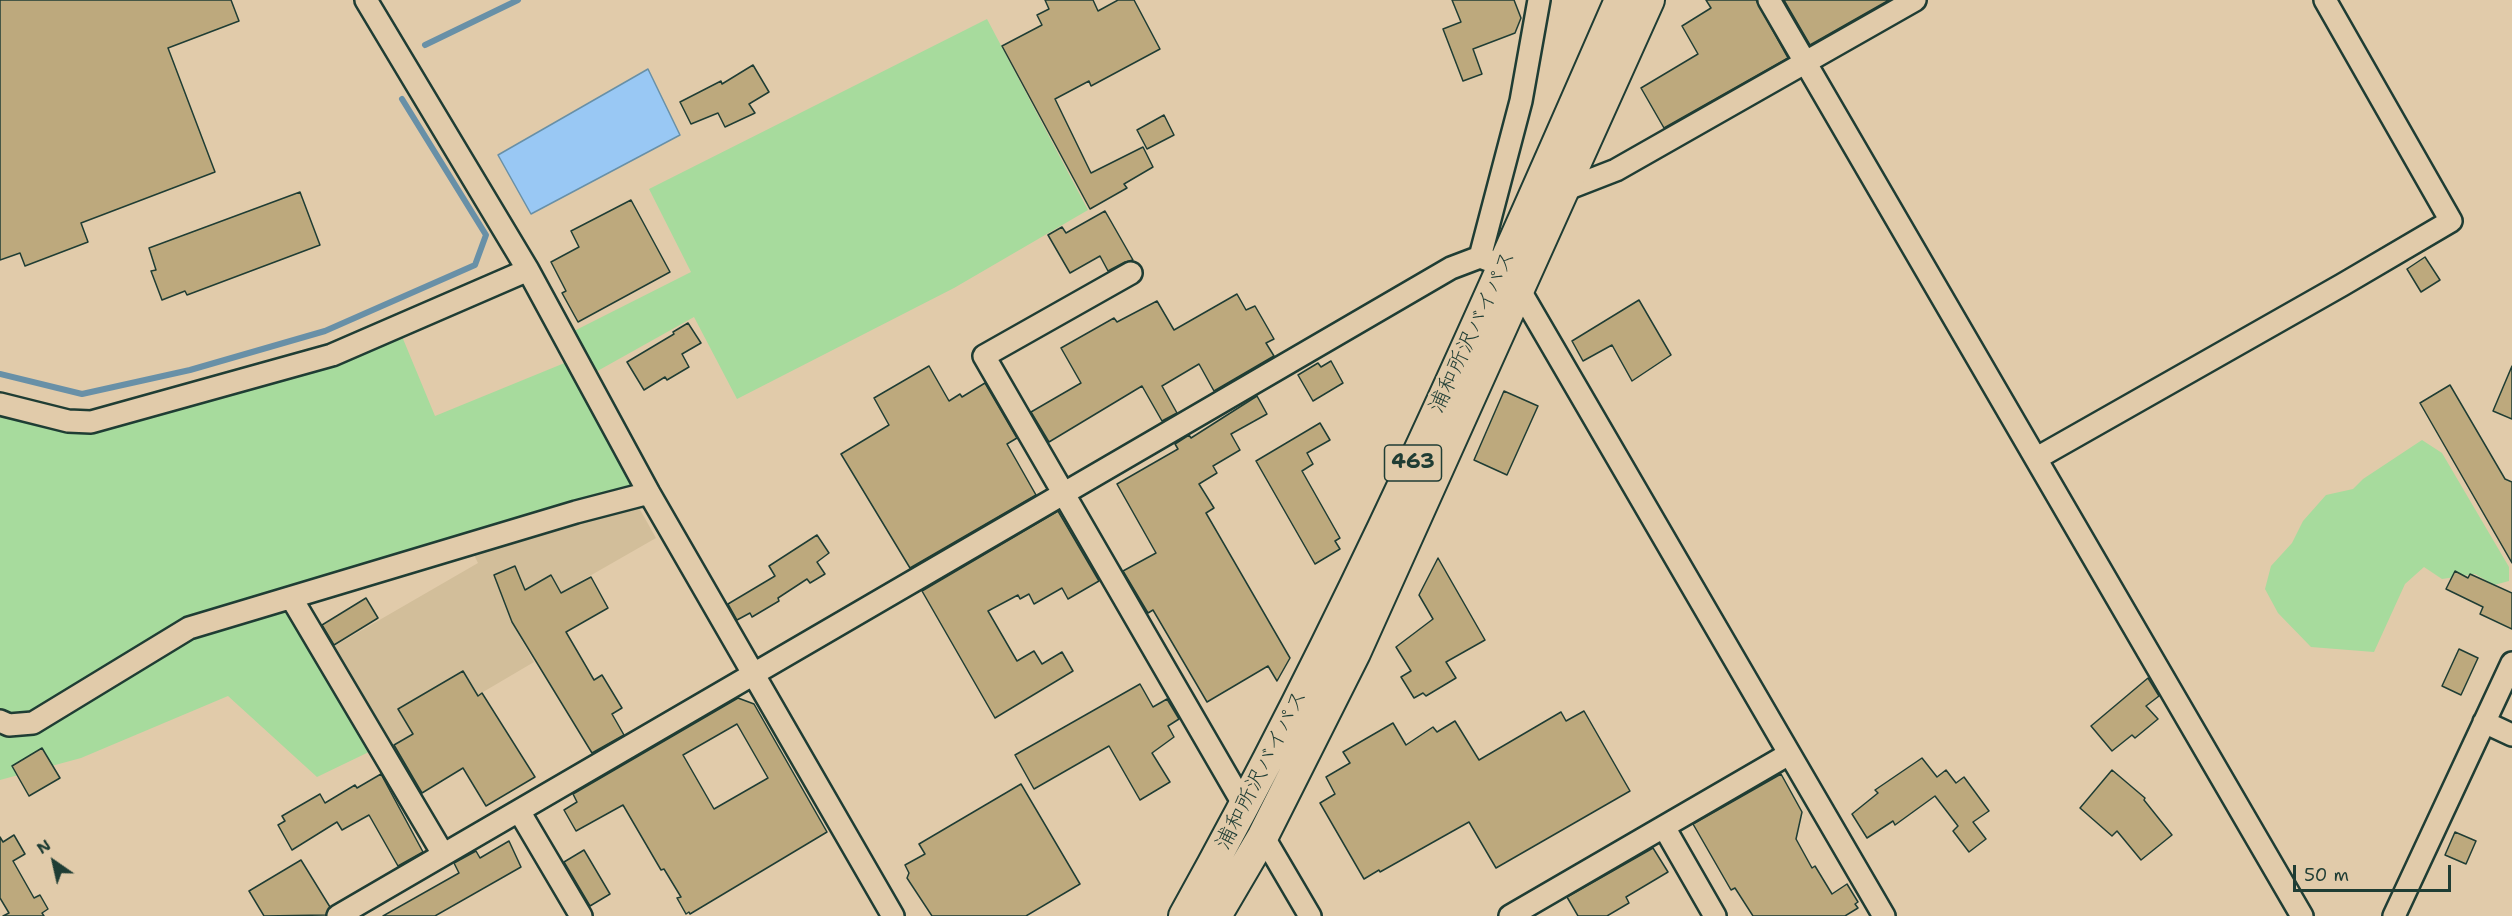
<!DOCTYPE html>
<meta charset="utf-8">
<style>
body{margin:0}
#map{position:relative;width:2512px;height:916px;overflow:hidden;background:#e1cbaa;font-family:"Shantell Sans",sans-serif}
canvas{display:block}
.north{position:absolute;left:24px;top:832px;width:60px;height:60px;-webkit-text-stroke:4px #e1cbaa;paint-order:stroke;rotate:326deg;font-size:16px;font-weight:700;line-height:24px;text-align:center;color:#1f3d34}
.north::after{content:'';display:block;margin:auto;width:21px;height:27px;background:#1f3d34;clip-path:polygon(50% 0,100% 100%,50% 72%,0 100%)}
.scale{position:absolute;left:2293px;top:865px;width:158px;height:27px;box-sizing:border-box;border:3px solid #1f3d34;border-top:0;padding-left:8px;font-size:18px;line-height:21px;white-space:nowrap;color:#1f3d34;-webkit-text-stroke:4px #e1cbaa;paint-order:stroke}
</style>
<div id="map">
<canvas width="2512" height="916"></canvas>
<div class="north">N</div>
<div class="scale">50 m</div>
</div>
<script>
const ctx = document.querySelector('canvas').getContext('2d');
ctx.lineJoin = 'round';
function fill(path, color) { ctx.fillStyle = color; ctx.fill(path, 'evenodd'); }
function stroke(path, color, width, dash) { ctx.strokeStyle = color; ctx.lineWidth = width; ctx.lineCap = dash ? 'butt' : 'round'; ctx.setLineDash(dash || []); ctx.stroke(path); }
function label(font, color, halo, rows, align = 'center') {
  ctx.font = font + ' "Shantell Sans","Klee One",sans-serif'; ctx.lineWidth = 5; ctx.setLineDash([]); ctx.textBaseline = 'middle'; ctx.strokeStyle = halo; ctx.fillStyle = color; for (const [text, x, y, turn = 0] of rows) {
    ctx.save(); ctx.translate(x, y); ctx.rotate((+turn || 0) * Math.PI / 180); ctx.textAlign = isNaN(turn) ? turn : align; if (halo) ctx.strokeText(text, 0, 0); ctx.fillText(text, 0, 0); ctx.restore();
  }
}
fill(new Path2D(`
 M638,506L656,538L511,621L534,662L388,748L331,648L478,563L473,553Z`), '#d2be9a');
fill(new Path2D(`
 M987,19L1088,210L954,288L737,399L694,317L576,383L633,486L278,593L373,750L317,777L228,696L81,758L0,780V415L61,431H92L203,403L336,364L401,334L435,416L567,362L574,331L691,272L649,189Z
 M2422,440L2442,453L2509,567V581L2494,585L2475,574L2442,579L2424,567L2405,584L2374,652L2311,647L2278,613L2265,589L2271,566L2292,543L2303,521L2326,495L2353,489L2363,479Z`), '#a7db9d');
const water = new Path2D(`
 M648,69L680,135L531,214L498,155Z`);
fill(water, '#99c8f4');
stroke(water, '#6890a7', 1.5);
stroke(new Path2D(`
 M425,45L518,0
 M0,374L82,394L190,370L325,331L475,265L486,235L402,99`), '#6890a7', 6);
const building = new Path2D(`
 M0,0H231L239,21L168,48L215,172L81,223L88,242L25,266L20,253L0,260Z
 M1045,0H1093L1098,11L1118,0H1134L1160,49L1091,86L1089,81L1055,99L1091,173L1143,147L1153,167L1124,184L1127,188L1090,209L1002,46L1042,25L1037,15L1049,9Z
 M1452,0H1514L1521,18L1515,33L1473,49L1482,74L1463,81L1443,29L1461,22Z
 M1706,0H1756L1788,58L1664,128L1641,88L1698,54L1682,26L1711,8Z
 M1784,0H1889L1810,45Z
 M753,65L769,92L749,104L755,113L725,127L718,113L691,124L680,102L721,81L722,84Z
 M1164,115L1174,135L1147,149L1137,130Z
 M300,192L320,245L187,295L185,291L162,300L151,271L156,270L149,248Z
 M631,200L670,272L578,322L562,293L566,291L551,262L579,247L571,231Z
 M1105,211L1133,260L1125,262L1108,271L1100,256L1070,273L1048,235L1062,227L1066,233Z
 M2425,257L2440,280L2421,292L2407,269Z
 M1237,294L1246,310L1255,306L1274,339L1266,343L1274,356L1214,391L1199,364L1162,386L1177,413L1162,421L1142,386L1049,442L1031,412L1081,383L1061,348L1114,318L1117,322L1157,301L1174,330Z
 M1639,300L1671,355L1632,381L1612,345L1583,361L1572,341Z
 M688,323L701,343L682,354L689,367L667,380L665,377L644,390L627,362L674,334L673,332Z
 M1331,361L1343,383L1313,401L1298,375L1318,363L1321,367Z
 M929,366L949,401L960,394L962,397L985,383L1017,438L1007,444L1036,495L910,568L841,454L889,425L874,398Z
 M2512,366V419L2493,411Z
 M2450,385L2505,479L2512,482V563L2420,403Z
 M1504,391L1538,406L1507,475L1474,460Z
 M1257,396L1267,414L1231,434L1240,450L1213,466L1217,473L1199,484L1214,508L1206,513L1290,658L1277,681L1268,666L1207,702L1153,610L1148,613L1123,571L1156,553L1117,484L1178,449L1175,444L1189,435L1191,438Z
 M1320,423L1330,440L1307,453L1313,464L1302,471L1340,538L1335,541L1340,549L1315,564L1256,461Z
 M1058,511L1099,581L1068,599L1062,588L1034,604L1029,594L1020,599L1018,595L988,611L1017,661L1034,651L1042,664L1062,652L1073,671L995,718L922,591Z
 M817,535L829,553L817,562L825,574L810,583L807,579L778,598L779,601L752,617L750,613L737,620L728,604L775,576L769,566Z
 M1438,558L1485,640L1446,662L1456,678L1426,696L1423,693L1414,698L1401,677L1411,671L1396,647L1433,619L1419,595Z
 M515,566L525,590L551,575L561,593L591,577L608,608L566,632L594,680L602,675L622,708L612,714L624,735L592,753L512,622L494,575Z
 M2455,571L2468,578L2470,574L2512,593V629L2480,614L2483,607L2446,589Z
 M366,598L378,618L334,645L322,625Z
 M2459,649L2478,658L2461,695L2442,686Z
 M463,671L478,696L482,693L535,777L486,806L463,768L422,793L394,745L413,734L398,709Z
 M2148,678L2159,696L2146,706L2158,719L2135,738L2132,735L2112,751L2091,726Z
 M1140,684L1153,707L1167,699L1179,719L1168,726L1174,737L1152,753L1170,782L1140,800L1109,746L1034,789L1015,755Z
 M738,698L754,704L827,832L690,914L689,912L686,914L677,898L681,897L664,869L661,870L623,805L576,831L564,810L577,802L573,794ZM737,724L768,778L714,809L683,755Z
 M1584,711L1630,791L1496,868L1469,822L1380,872L1379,870L1364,879L1320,803L1335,794L1326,777L1350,763L1343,752L1393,723L1406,745L1433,727L1437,732L1455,721L1479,760L1561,712L1566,721Z
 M42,748L60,778L29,796L12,766Z
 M1922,758L1937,777L1946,770L1956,783L1964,777L1989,811L1973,822L1986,839L1969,852L1953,831L1958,826L1935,796L1895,825L1893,821L1867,838L1852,814L1878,793L1875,790Z
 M2112,770L2145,798L2144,800L2172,835L2141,860L2117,831L2112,836L2080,808Z
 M381,774L423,852L398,866L369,815L342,830L337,822L292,850L278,825L285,821L282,816L320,794L325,803L355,785L357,788Z
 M1781,774L1802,812L1796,839L1812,868L1815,866L1832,894L1847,884L1858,902L1855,904L1858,908L1845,916H1753L1735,888L1731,890L1693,824Z
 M1021,784L1080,884L1026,916H932L907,878L909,873L905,865L925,854L919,844Z
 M2455,832L2476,841L2466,864L2445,855Z
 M14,835L25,854L13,861L34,898L40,895L48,909L42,913L44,916H3L9,913L0,898V837L3,842Z
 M509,841L521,867L435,916H383L459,873L454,863L476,851L480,858Z
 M1653,848L1668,872L1626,897L1629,903L1607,916H1578L1567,897Z
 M584,850L610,894L590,906L564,862Z
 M301,860L330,907L326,915L264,916L249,891Z`);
fill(building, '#bda97d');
stroke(building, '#1f3d34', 1.5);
const minor = new Path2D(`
 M366,0L528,270L649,493L893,916
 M1769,0L2302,916
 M1562,191L1616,170L1915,0
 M1480,257L1521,101L1539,0
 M1131,273L984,356L1245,807
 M0,404L68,421L91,422L332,355L528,270
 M2037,458L2342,285L2451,221L2325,0
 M292,599L443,854
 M0,721L9,725L33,723L189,628L576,512L649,493
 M2484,722L2512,735
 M519,811L581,916
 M1664,827L1715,916
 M1263,836L1310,916
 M338,916L1451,268L1480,257L1504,266L1519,289L1884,916
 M1510,916L1789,754
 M2394,916L2512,663`);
const highway = new Path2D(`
 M1184,916C1349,620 1485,310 1620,0
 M1216,916L1263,836L1355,653L1649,0`);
stroke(minor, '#1f3d34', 26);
stroke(highway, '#1f3d34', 34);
stroke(minor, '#e1cbaa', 21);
stroke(highway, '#e1cbaa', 30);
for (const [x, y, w] of [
 [1413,463,57]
]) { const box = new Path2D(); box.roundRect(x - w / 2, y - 18, w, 36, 4.5); ctx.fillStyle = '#e1cbaa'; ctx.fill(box); stroke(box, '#1f3d34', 1.5); }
label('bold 21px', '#1f3d34', null, [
 ["463",1413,463]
]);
label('22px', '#1f3d34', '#e1cbaa', [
 ["浦和所沢バイパス",1473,332,-65],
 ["浦和所沢バイパス",1262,770,-63]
]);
</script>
